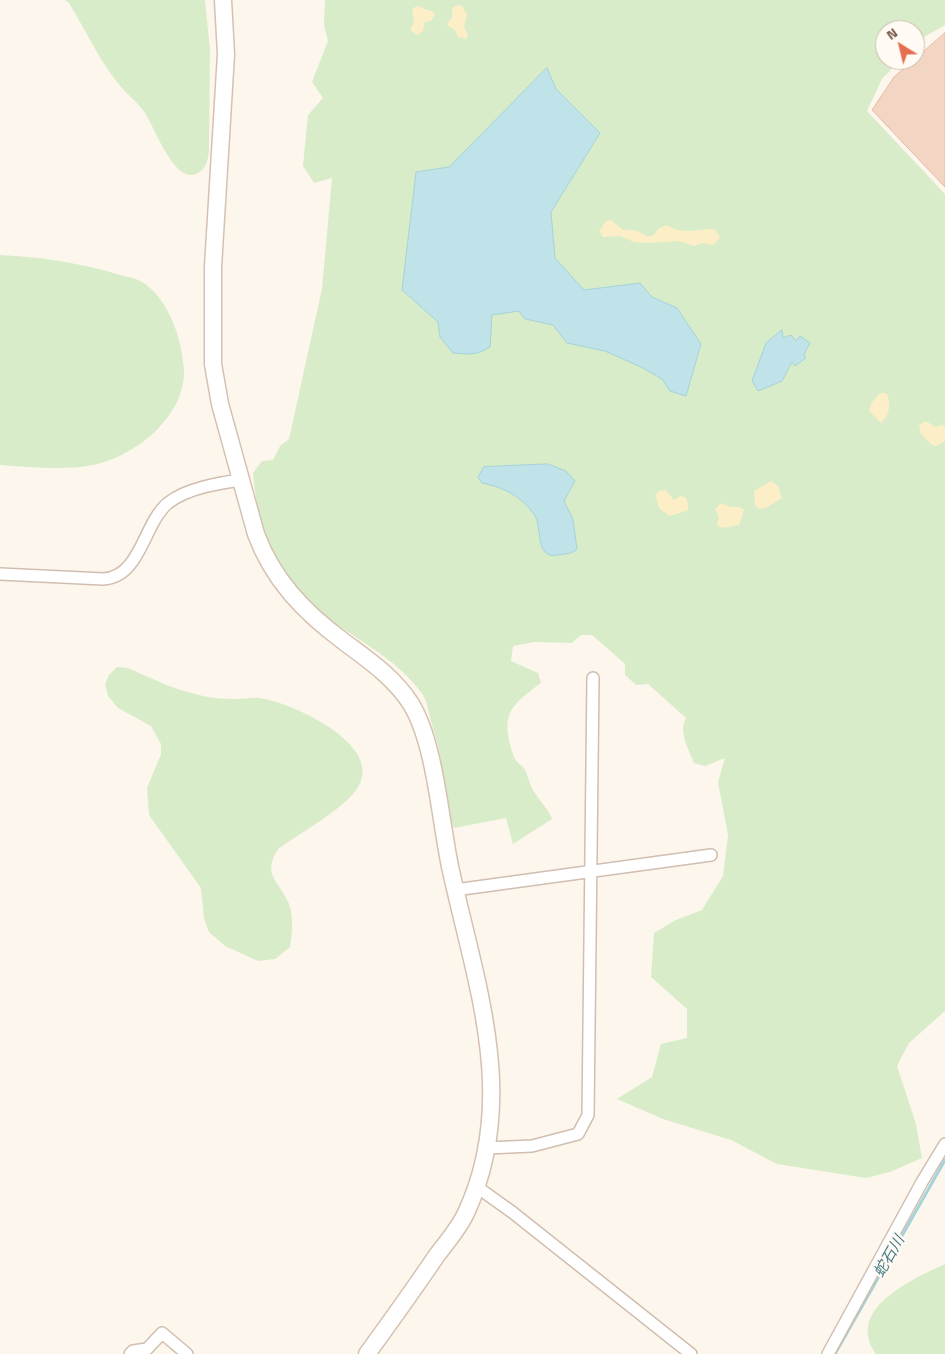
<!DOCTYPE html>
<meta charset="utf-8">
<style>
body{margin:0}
#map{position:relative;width:945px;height:1354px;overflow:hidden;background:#fdf6ec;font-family:"Titillium Web",sans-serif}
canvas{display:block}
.north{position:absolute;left:875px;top:20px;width:50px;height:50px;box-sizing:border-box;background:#fffaf3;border:1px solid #cabbb1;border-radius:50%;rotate:324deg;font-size:14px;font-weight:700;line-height:20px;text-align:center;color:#7a5c4d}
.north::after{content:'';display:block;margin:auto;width:18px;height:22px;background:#e76f51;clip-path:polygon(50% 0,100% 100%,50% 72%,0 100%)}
</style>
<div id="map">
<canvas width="945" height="1354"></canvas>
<div class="north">N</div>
</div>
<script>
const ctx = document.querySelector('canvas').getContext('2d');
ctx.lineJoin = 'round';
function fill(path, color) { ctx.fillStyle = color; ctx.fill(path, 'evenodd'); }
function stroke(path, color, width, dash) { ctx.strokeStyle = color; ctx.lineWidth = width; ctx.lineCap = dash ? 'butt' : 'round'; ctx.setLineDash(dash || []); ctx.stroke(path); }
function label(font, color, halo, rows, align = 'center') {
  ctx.font = font + ' "Titillium Web","Noto Sans JP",sans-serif'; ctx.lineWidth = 4.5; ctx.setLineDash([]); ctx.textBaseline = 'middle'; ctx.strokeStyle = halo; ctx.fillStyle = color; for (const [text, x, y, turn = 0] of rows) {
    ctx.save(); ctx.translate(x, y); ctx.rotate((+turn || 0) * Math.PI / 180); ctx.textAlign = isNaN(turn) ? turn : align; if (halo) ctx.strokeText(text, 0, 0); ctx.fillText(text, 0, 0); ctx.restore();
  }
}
fill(new Path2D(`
 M65,0H205L210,50L209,150C208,159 207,167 198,173C175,187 154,126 145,113C137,101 125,93 117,82C98,58 85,29 69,3Z
 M325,0H945V25L915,42V30H885V60H900L882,79L867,111L945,194V1011L909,1043L897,1066L916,1124L922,1158L890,1172L866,1178L777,1164L731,1140L663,1119L617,1099L652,1077L661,1044L687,1038V1009L651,977L654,933L676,920L702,910L723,876L728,835L718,782L725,758L705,766L694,763C689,750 678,732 686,718L648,684L636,685L625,675V664L592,635H581L572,643L534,642L513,646L511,661L538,673L541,683C508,707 500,716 514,757C516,763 524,766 526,772C529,779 530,786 535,793C541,803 548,808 552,819L513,844L506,818L454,828C444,803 444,776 439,750C437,740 433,730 431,721C429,713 427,702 423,695C401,664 370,647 339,626C284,589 258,538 253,473L262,461L273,460L280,446L289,439L322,289L332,178L314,183L303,166L308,115L323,98L312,82L328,41L324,25Z
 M0,255C41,257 81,263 120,275C127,277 136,278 142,282C163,294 177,326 181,349C182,356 184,364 184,372C184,419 131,460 87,466C59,470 29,467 0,465Z
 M117,667L128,668C149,677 172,689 195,694C209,698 222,699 237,699C244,699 252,697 259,698C291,702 387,745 357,789C343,809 299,834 278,849C261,876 280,881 289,904C294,918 292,933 290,947L275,959L258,961L225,946L209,932L204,919L201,888L149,815L147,788L161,754V744L151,726L118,708L108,696L105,684L109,675Z
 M945,1264V1354H876C844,1309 913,1279 945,1264Z`), '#d8ecc9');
fill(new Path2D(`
 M457,5L462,6L467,14L464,27L468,35L466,39L458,37L455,30L448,26L447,23L452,18V8Z
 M417,6L433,12L435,15L431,21L425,22L423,31L417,35L410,30L414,21L412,9Z
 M611,220L623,230H635L647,236H653L658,229L667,225C682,236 699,228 715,229L720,238L713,245L702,243L694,246L679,241L646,243L634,242L620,236L603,237L599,231L606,221Z
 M880,393H886C892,401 889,417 881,423L869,411L872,402Z
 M926,421L935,427L942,425L945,427V441L936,446L932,445L921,434L919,425Z
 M771,481L778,486L782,498L766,508L759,509L755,505L754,491Z
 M666,490L674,500L680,496L685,497L688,503V510L670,516C656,506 661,512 655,495L659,491Z
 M721,503L730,507H740L744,510L739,525L722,528L717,525L719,517L715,509Z`), '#fcefc7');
const water = new Path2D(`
 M547,68L556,89L600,133L551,212L555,258L584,290L640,283L652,297L677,308L701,344L686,396L670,391L662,379L643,368L605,351L567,343L553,325L525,319L519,311L492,315L490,347C476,356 469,354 453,353L440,337L438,322L402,290L416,172L449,167Z
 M782,330L783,338L791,335L796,341L800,336L810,343L804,354L806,358L795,366L792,362L782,381L758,391L752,381L766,343Z
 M548,464L566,471L575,481L564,501L573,519L577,549C572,554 565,554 558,555C534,560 543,527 534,514C521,496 503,487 482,483L478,477L484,467Z`);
fill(water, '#bfe3e8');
stroke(water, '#a5d3da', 1);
stroke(new Path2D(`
 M835,1354L945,1160`), '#a5d3da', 3);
const building = new Path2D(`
 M945,33V187L872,110L894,77Z`);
fill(building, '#f3d5c3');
stroke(building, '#e6bba3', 1);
const street = new Path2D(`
 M0,574L103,579C141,577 143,524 168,503C187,488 219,483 242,480
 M455,890L711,855
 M487,1148L532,1146L578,1134L588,1115L593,678
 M477,1187L512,1212L691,1354
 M130,1354L133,1351L147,1349L162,1333L187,1354
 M828,1354L922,1182L945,1144`);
const secondary = new Path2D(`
 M223,0L226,54L213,267V364L220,404L256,534C273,580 304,612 343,641C367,659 394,677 411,704C436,745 440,822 451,871C476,985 519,1099 466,1213C459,1228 447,1242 437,1255C414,1289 391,1321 367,1354`);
stroke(street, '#d1beb0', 14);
stroke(secondary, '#d6c0b0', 19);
stroke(street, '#fff', 11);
stroke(secondary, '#fff', 16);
label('italic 15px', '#437c86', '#fffaf3', [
 ["蛇石川",890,1257,-60]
]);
</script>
